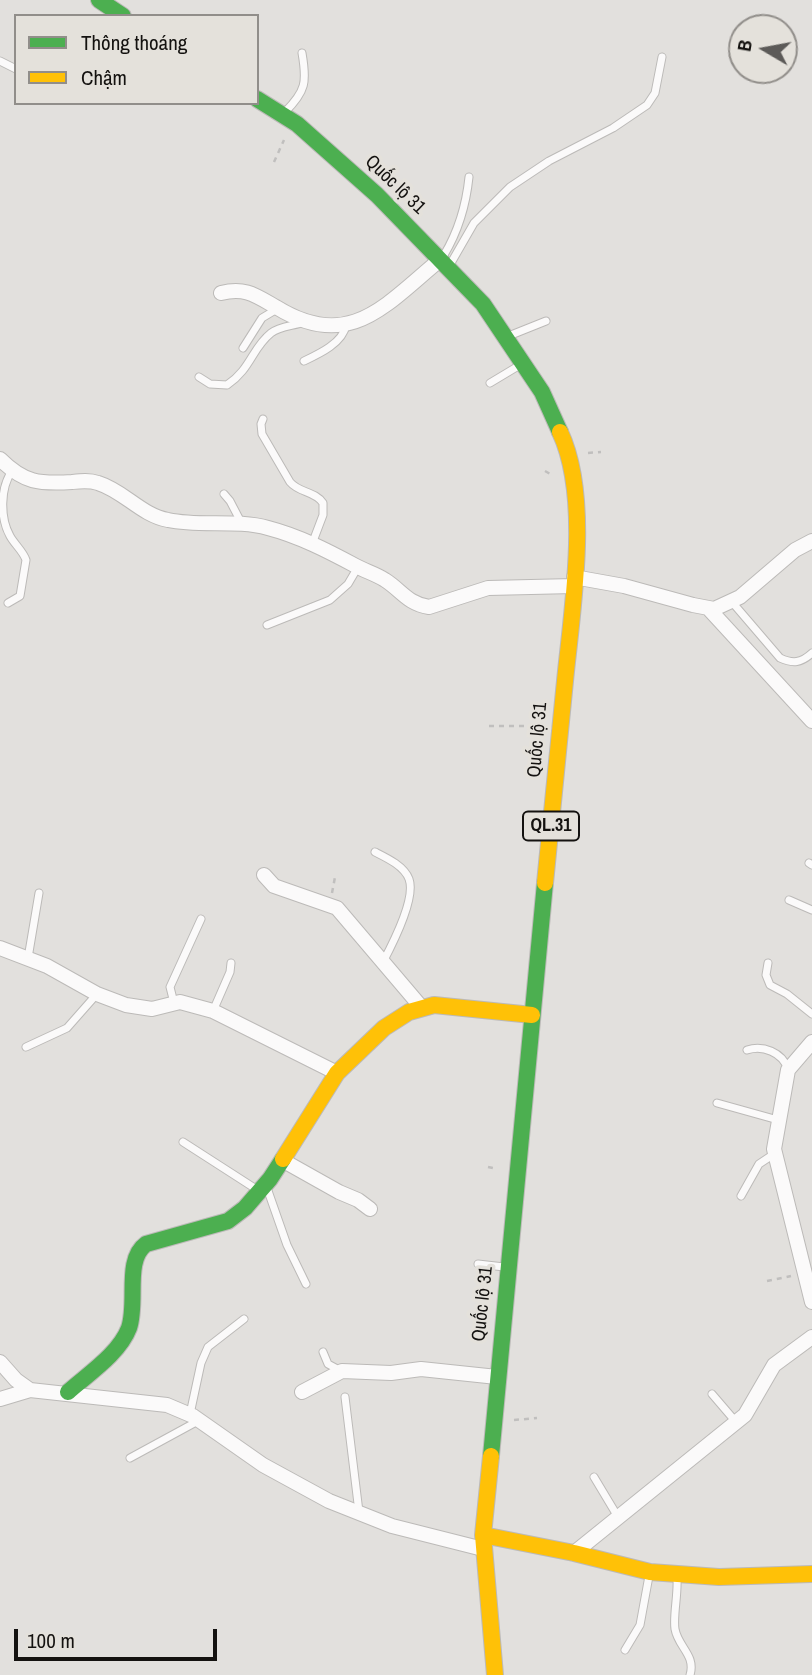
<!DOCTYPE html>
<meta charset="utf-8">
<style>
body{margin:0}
#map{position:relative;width:812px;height:1675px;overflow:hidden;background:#e2e0dd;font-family:"Archivo Narrow",sans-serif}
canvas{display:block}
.legend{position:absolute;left:14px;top:14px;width:245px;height:91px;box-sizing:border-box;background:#e4e1db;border:2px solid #918e8a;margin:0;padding:9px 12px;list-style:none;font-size:21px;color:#141210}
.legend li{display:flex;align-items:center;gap:14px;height:35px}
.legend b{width:35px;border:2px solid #918e8a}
.north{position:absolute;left:728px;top:14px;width:70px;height:70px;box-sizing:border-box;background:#e4e1db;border:2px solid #918e8a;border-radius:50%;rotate:280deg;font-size:19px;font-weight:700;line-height:28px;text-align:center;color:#141210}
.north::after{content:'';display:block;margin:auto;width:24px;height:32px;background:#5c5a58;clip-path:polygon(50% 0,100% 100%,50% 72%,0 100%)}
.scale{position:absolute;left:14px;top:1629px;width:203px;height:32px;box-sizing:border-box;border:4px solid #141210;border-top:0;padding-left:9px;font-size:21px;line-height:24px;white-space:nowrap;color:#141210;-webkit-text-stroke:5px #e4e1db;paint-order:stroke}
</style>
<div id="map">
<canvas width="812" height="1675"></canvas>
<ul class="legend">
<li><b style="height:9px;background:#4caf50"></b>Thông thoáng</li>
<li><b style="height:9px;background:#ffc107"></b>Chậm</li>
</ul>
<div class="north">B</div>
<div class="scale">100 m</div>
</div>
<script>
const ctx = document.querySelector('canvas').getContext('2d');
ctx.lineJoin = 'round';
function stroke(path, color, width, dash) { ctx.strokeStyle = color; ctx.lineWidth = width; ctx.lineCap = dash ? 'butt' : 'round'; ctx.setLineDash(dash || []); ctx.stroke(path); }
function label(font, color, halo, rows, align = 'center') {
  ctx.font = font + ' "Archivo Narrow",sans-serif'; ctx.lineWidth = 7; ctx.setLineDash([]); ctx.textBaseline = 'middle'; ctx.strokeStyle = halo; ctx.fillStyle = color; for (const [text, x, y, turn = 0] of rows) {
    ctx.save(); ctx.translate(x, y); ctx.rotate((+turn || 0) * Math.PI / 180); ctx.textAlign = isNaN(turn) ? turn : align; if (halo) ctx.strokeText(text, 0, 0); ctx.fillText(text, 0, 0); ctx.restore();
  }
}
const lane = new Path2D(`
 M0,61L16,69
 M285,112C306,91 307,82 302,53
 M444,255C459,230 466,206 469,177
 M451,263L474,223L510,187L549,161L613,128L647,105L655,93L662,57
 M511,335L546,321
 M243,348L262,318L277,309
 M304,361C319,354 343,343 346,325
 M199,377L210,384L227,385C251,369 252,348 271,333C280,326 294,326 304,322
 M490,383L520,365
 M263,419L261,424L262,434L290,482C299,493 315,491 323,503V515L312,544
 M224,494L230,501L242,524
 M732,602L780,658C793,664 801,663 812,653
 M8,603L20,596L26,560C23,551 15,545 10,536C0,518 0,488 12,471
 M267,625L330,600L348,584L358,567
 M375,852C387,858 404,866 409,879C416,898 392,945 383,962
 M809,863L812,865
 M789,900L812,910
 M28,958L39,893
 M768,963L766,975L770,985L787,994L812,1014
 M174,1003L170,987L201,919
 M213,1011L230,972L231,963
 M26,1047L67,1028L97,994
 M747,1050C763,1045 782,1052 788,1069
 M717,1103L778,1120
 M183,1142L256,1189
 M267,1188L287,1245L306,1284
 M741,1196L759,1164L774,1154
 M478,1264L504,1267
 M323,1352L328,1364L341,1371
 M712,1394L736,1422
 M345,1397L359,1512
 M190,1414L201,1363L208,1347L244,1319
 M130,1458L198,1421
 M594,1477L618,1517
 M677,1579C678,1595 673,1616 675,1629C678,1647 696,1655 690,1675
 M625,1650L640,1625L649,1576`);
const street = new Path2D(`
 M221,293C245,287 255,295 276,307C350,353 386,304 441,259
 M0,459C24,483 39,484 72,482C81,481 89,480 98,483C124,491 141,515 168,520C200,527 236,519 268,528C299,536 328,551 356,566C365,571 376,574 385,580C401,590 408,604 429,607L488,588L574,586
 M574,577L624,586L693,605L714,609L740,597L795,550L812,541
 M709,609L812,721
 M264,875L274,886L337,908L422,1008
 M0,948L47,966L97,994L126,1005L152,1009L180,1002L213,1011L337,1073
 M812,1042L788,1070L774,1149L812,1302
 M282,1160L339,1192L358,1200L370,1209
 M0,1362L16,1380L30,1390
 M302,1392L342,1371L391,1373L421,1369L497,1377
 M0,1399L30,1390L167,1405L193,1416L263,1465L329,1501L392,1526L483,1549
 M574,1553L745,1415L774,1365L812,1337`);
const fast = new Path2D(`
 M99,0L123,16
 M257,99L297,124L377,195L483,304L542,392L560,432
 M68,1392C88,1374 119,1354 129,1328C138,1302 124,1260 146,1244L228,1221L245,1208L270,1179L283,1159
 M491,1456L545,883`);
const slow = new Path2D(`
 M545,883C552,816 558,748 565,681C572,609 591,498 560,432
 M283,1159L337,1073L384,1028L409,1012L434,1005L532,1015
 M491,1456L483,1535L495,1675
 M483,1535L574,1553L650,1572L719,1577L812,1574`);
stroke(lane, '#bcbab8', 9);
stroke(street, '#bcbab8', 16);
stroke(fast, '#bcbab8', 18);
stroke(slow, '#bcbab8', 18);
stroke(new Path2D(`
 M274,162L284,140
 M588,453L601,452
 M545,471L552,475
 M489,726H543
 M332,893L335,877
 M488,1167L497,1169
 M767,1281L791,1276
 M514,1420L537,1418`), '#c0bfbe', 2.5, [5, 5]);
stroke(lane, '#fbfafa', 7);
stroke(street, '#fbfafa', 14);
stroke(fast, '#4caf50', 16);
stroke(slow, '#ffc107', 16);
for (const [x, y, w] of [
 [551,826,56]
]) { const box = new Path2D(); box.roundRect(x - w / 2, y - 14.5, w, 29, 5); ctx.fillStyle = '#e4e1db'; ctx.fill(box); stroke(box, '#141210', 2); }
label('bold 18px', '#141210', null, [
 ["QL.31",551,826]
]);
label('19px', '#141210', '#e4e1db', [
 ["Quốc lộ 31",395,185,44],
 ["Quốc lộ 31",538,740,-85],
 ["Quốc lộ 31",483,1304,-84]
]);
</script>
